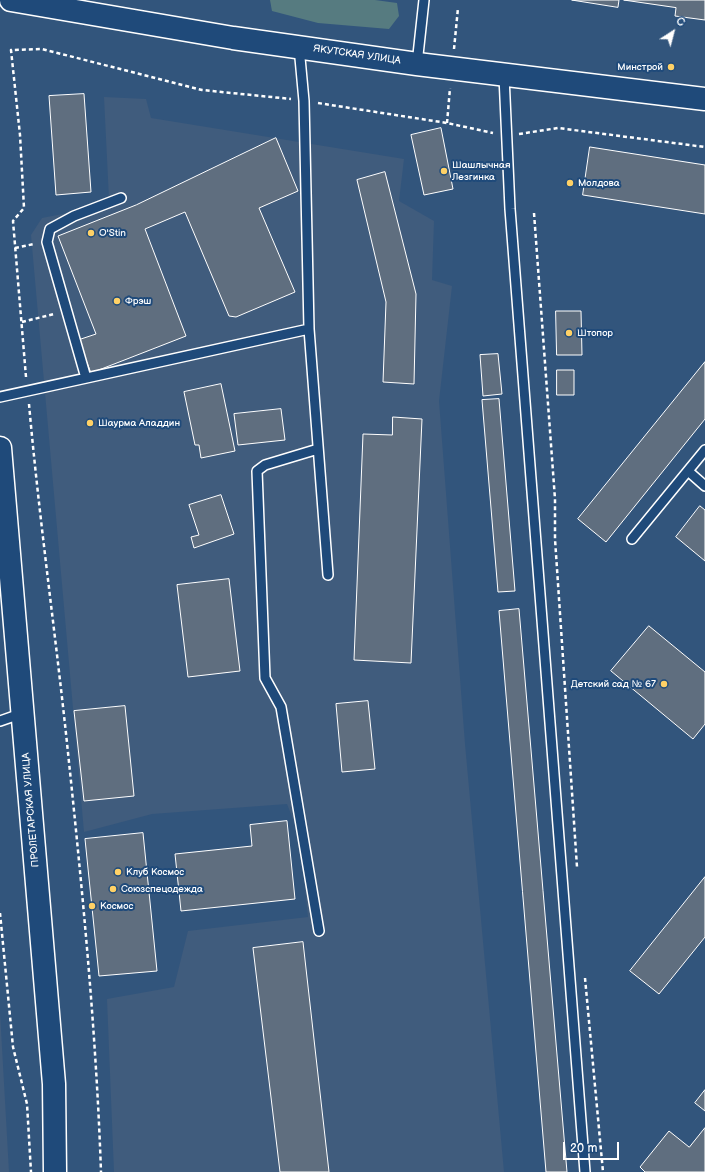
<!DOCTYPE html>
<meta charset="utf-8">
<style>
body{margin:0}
#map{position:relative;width:705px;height:1172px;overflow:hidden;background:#32557c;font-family:"Balsamiq Sans",sans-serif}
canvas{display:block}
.north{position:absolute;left:653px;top:12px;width:40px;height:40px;-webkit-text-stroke:3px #1f4a7a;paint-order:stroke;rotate:36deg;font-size:11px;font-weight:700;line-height:16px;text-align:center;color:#fff}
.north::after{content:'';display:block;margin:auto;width:14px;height:18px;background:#fff;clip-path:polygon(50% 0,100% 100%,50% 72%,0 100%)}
.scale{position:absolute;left:563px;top:1142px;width:56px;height:18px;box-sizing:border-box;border:2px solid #fff;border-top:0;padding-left:5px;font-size:12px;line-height:14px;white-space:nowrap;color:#fff;-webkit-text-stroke:3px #1f4a7a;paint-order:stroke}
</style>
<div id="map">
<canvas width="705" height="1172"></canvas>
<div class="north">С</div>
<div class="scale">20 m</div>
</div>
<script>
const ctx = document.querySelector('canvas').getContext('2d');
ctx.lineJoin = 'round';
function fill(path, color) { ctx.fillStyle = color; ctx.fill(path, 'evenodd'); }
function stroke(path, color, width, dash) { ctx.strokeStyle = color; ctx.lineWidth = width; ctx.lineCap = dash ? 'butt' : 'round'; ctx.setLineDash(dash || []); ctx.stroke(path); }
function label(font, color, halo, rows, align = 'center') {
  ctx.font = font + ' "Balsamiq Sans",sans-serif'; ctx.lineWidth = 4; ctx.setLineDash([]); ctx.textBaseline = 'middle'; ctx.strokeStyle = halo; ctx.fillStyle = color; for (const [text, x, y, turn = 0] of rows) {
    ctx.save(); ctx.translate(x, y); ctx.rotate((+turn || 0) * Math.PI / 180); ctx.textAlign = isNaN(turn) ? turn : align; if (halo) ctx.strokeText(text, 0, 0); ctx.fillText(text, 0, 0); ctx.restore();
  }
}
fill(new Path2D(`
 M104,97L146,99L151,118L404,159L399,201L434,221L432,280L452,286L439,401L465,744L504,1172H114L107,999L174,987L188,931L308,917L300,837L287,804L152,814L84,832L31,235L42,218L73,212L109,199Z
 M0,1012L9,1172H0Z`), '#405c7d');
fill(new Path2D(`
 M270,0H375L397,3L399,16L389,29L318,23L272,11Z`), '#567b80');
const building = new Path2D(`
 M572,0H619L618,7Z
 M624,0H705V20L675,16L676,8Z
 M84,94L91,192L56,195L49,96Z
 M441,128L453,189L424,195L411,135Z
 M276,138L298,191L259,208L295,292L236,317L229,316L185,212L145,229L186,336L91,373L78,340L96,334L58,236L136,205Z
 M590,147L705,165V214L583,195Z
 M385,172L416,294L414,384L383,382L386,302L357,180Z
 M556,311H581L582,355H557Z
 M498,354L502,394L483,396L480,355Z
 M705,362V419L606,542L578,519Z
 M557,370H574V395H557Z
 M221,384L235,451L201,458L199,445H195L184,392Z
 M499,399L515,591L498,592L482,400Z
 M281,409L285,440L238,445L234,414Z
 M393,417L422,419L411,663L354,660L363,434L392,435Z
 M221,495L234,534L194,548L191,537L199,535L189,505Z
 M700,506L705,510V561L676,537Z
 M229,579L240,671L188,677L177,585Z
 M519,609L567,1172H546L499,611Z
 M649,626L705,672V724L693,739L611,671Z
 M368,701L375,769L342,772L336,704Z
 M125,706L134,796L84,801L74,711Z
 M287,821L295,899L181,911L175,854L252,846L250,825Z
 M143,833L157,971L99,976L85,839Z
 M705,877V937L659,994L630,971Z
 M303,942L329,1172H280L253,948Z
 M705,1090V1111L695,1103Z
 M705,1128V1172H645L640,1167L669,1131L689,1147Z`);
fill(building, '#5f6e7f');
stroke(building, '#fff', 1);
const lane = new Path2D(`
 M417,64L424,0
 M504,76L510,209L585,1172
 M309,329L328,575
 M86,378L47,242L50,229L74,216L121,198
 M0,397L309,329L304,101L299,47
 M318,449L265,465L257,471L265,678L281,707L319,931
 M688,471L705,486
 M632,539L705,450
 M0,721L23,713`);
const secondary = new Path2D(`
 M11,0L233,38L417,64L705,99
 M0,448L54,1084L55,1172`);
stroke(lane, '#fff', 12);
stroke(secondary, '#fff', 25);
stroke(new Path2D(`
 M454,49L458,8
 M318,103L447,123L493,133
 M447,123L450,88
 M519,134L558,128L705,147
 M534,213L555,499V539L577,867
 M15,248L34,244
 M22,322L54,314
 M26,377L13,221L24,208L20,135L11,50L42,49L202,90L291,99
 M29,404C39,517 55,630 67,743C82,886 96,1028 101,1172
 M0,913L13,1047L27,1104L31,1172
 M585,978L603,1172`), '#fff', 2.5, [4, 3]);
stroke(lane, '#1f4a7a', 9);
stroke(secondary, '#1f4a7a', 22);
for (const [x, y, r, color] of [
 [671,67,4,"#ffd166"],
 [444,171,4,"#ffd166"],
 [570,183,4,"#ffd166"],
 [91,233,4,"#ffd166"],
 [117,301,4,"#ffd166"],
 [569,333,4,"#ffd166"],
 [90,423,4,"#ffd166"],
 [664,684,4,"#ffd166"],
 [118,872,4,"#ffd166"],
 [113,889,4,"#ffd166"],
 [92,906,4,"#ffd166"]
]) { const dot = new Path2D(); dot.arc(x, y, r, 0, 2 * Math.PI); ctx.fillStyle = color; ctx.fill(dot); stroke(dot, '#1f4a7a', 1.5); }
label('10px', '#fff', '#1f4a7a', [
 ["ЯКУТСКАЯ УЛИЦА",357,55,8],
 ["ПРОЛЕТАРСКАЯ УЛИЦА",31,810,-95]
]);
label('10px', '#fff', '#1f4a7a', [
 ["Минстрой",663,67,"right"],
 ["Шашлычная",452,165],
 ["Лезгинка",452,177],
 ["Молдова",578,183],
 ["O'Stin",99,233],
 ["Фрэш",125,301],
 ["Штопор",577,333],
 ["Шаурма Аладдин",98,423],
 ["Детский сад № 67",656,684,"right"],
 ["Клуб Космос",126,872],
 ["Союзспецодежда",121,889],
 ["Космос",100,906]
], 'left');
</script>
